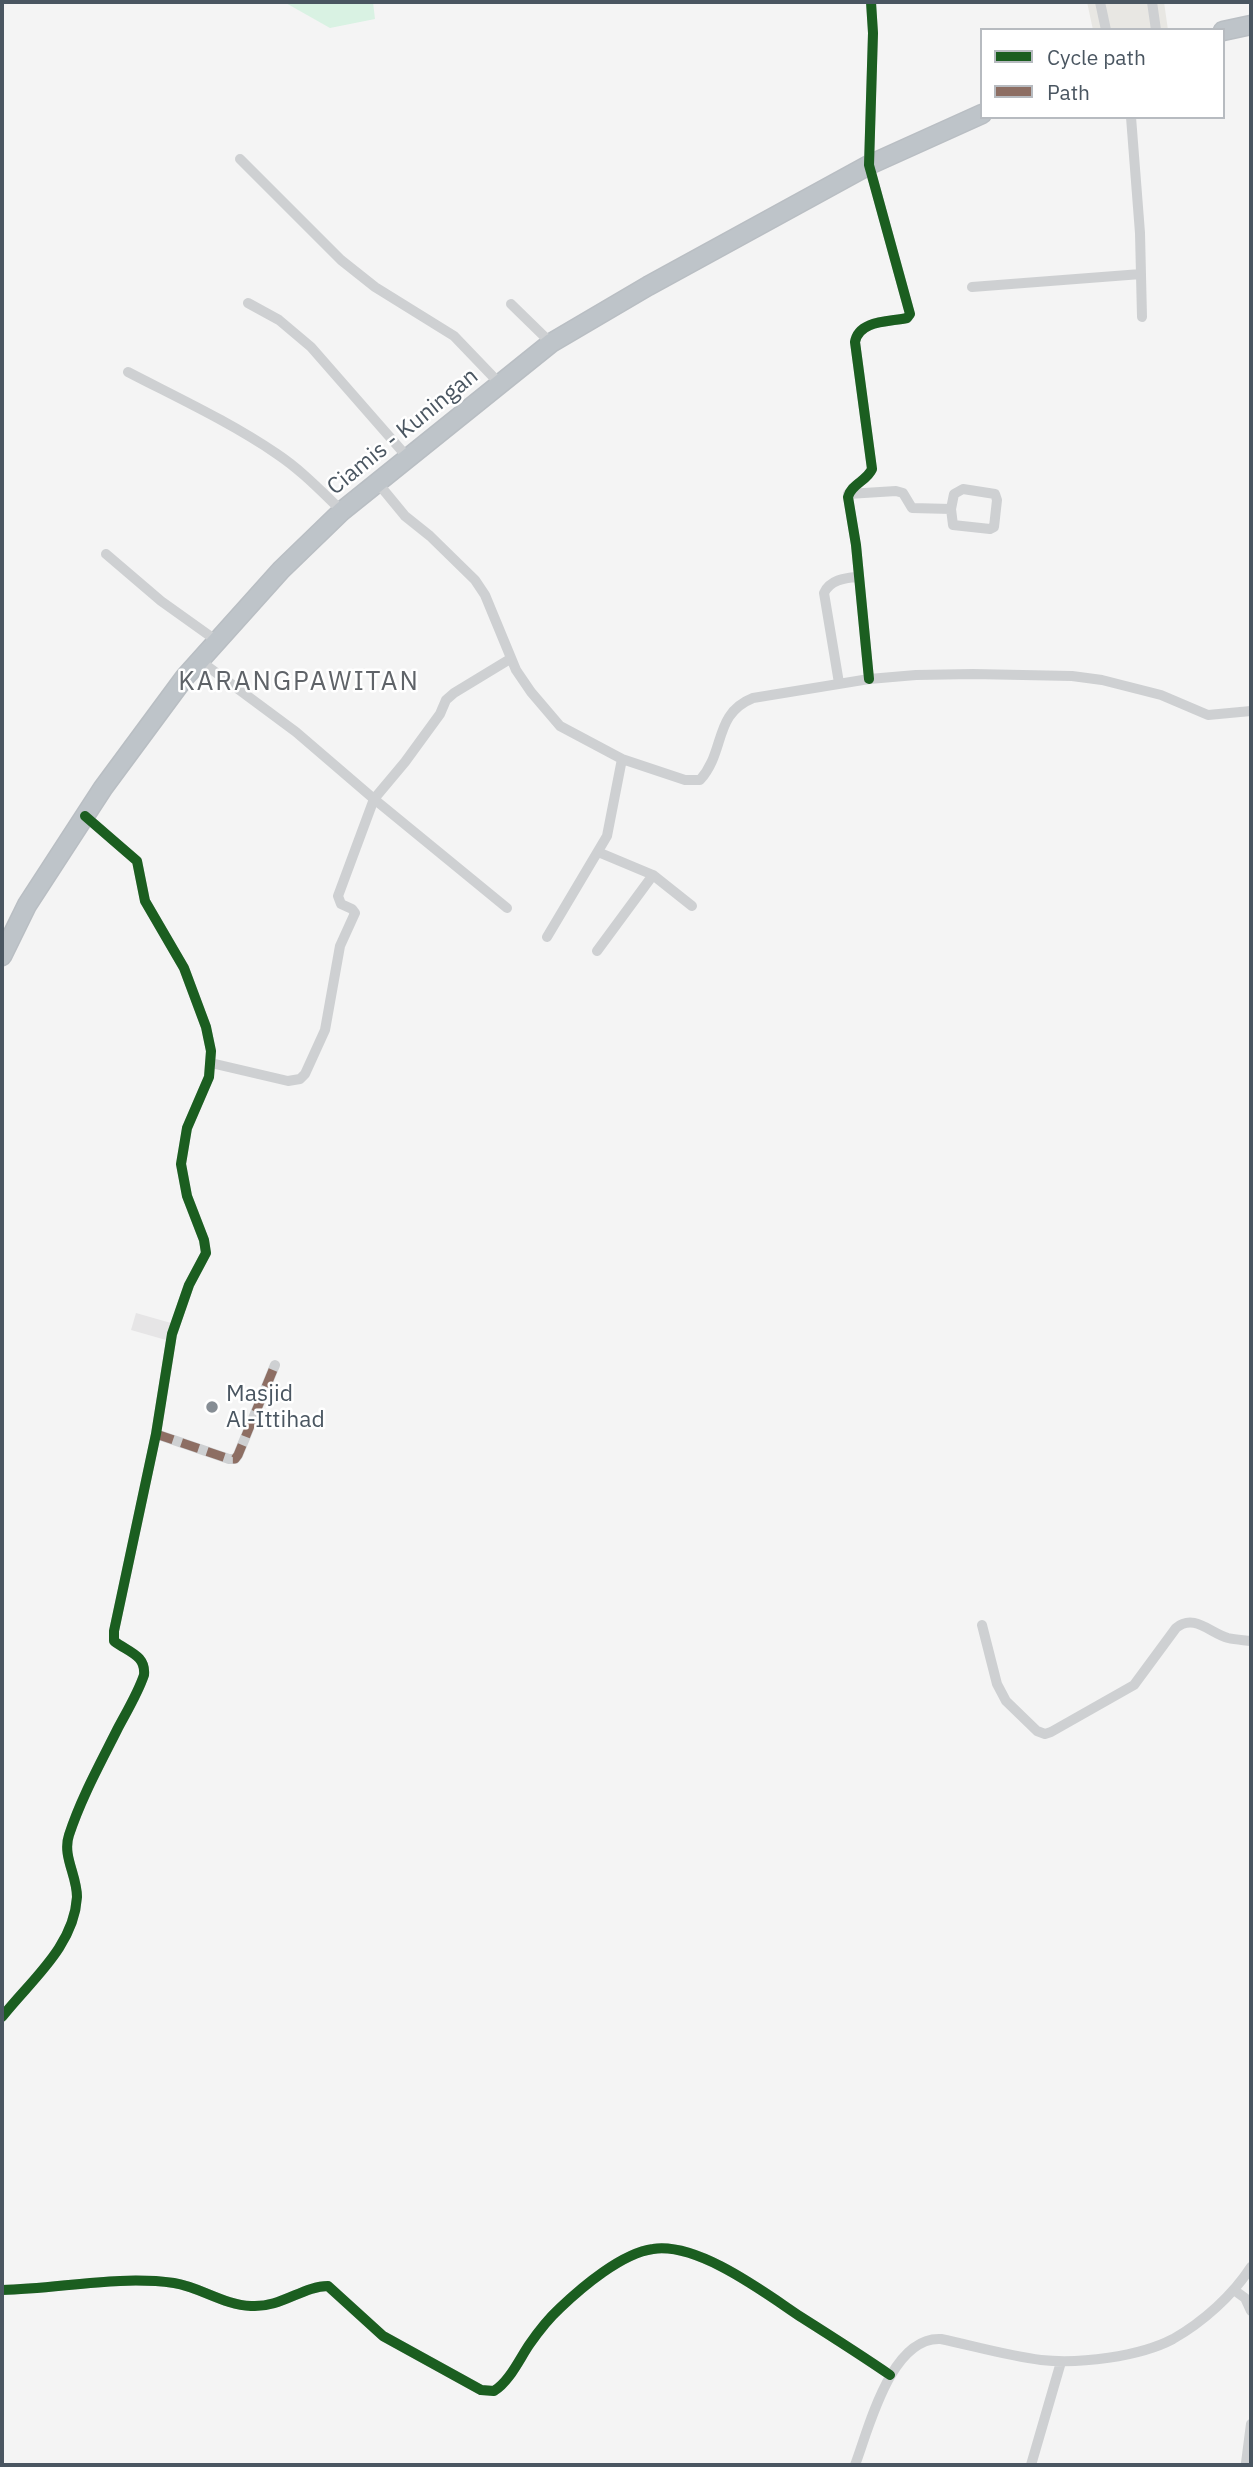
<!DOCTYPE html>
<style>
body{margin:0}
#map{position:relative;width:1253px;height:2467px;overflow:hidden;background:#f4f4f4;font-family:"IBM Plex Sans",sans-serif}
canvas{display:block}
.frame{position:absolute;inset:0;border:4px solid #4a5661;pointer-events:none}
.legend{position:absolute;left:980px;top:28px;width:245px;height:91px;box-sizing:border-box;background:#fff;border:2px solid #b7bbc0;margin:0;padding:9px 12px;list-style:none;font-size:21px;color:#4a5661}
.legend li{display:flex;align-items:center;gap:14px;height:35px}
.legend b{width:35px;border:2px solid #b7bbc0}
</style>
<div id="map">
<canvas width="1253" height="2467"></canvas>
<div class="frame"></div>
<ul class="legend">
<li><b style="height:9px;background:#1b5e20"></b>Cycle path</li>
<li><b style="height:9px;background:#8d6e63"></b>Path</li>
</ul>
</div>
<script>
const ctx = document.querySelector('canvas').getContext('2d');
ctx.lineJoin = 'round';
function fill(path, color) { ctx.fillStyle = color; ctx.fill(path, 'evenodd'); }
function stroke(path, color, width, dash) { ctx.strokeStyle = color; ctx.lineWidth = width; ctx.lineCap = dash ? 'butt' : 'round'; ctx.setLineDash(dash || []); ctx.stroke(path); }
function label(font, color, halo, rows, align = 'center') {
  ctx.font = font + ' "IBM Plex Sans",sans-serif'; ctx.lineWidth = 5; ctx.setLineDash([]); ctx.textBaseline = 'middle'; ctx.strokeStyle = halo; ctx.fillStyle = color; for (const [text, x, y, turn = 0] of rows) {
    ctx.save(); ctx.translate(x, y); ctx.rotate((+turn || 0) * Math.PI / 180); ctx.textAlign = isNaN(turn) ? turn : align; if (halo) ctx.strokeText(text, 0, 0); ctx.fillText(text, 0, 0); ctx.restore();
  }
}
fill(new Path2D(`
 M1087,2H1164L1168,30H1093Z`), '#e8e7e3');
fill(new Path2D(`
 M136,1313L171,1323L166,1340L131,1330Z`), '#e6e5e6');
fill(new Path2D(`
 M284,2H373L375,19L330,28Z`), '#d9f2e3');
const highway = new Path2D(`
 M1223,31L1251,25
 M2,956L27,905L103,788L185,677L281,570L342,511L551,343L648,286L869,165L982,114`);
stroke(highway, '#b9bec3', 21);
stroke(new Path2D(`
 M1100,2L1106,30
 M1152,2L1156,30
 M1131,117L1140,233L1142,317
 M240,159L341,260L375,287L454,336L501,385
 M972,287L1141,274
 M248,303L279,320L311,347L409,459
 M511,304L551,343
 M128,372C178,398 230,422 277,454C301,470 321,491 342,511
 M377,482L405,516L430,536L475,580L485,595L516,670L531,692L560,726L622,759L607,836L547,937
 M963,489L995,494L997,500L994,527L990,529L953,525L951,509L954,494Z
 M848,494L896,491L903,493L912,508L951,509
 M106,554L161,601L217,641
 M199,660L296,732L374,799L507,908
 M869,679L856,545L848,497C851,484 867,481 872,469L855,342C859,320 889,322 907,318L910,314L869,165L873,33L871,2
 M839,683L824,593C830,580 844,578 857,577
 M622,759L685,780H700C726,751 713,714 753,698L869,679L916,675L973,674L1072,676L1102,680L1161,695L1208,715L1251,711
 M653,875L692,906
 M597,951L653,875L598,852
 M211,1063L288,1081L300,1079L305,1074L325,1030L340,946L355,913L352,909L341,904L338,896L374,799L405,762L440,714L446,700L454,693L510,659
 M156,1434L229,1459H235L238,1455L275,1365
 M982,1625L997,1684L1006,1701L1037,1731L1045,1734L1051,1732L1134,1685L1176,1628C1194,1613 1210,1633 1228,1638C1236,1640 1244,1640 1251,1641
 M2,2017C30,1981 74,1947 77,1897C77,1875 62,1856 69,1835C81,1798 101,1762 118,1728C127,1711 138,1693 144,1675C146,1655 128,1652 114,1641V1631L156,1434L172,1334L189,1285L206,1253L204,1240L187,1196L181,1164L187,1128L209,1077L211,1051L206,1027L184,968L145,901L137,861L85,816
 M2,2290C59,2289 117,2275 174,2283C200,2287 224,2305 251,2306C281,2308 303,2286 328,2286L383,2336L481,2390L494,2391C509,2382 519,2360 529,2345C538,2332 548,2319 560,2308C582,2287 622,2253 653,2249C698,2242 765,2293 801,2317C831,2336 861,2355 890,2375
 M1234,2290L1245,2298L1251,2311
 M1246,2463L1251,2424
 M855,2465C869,2428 891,2336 941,2339C974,2346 1008,2356 1041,2360C1079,2364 1139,2357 1173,2339C1203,2322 1233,2295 1251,2267
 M1031,2465L1061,2362`), '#ced0d2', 10);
stroke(highway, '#bec4c9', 18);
stroke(new Path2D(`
 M156,1434L229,1459H235L238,1455L275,1365`), '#8d6e63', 9, [18, 9]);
stroke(new Path2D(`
 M869,679L856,545L848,497C851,484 867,481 872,469L855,342C859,320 889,322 907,318L910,314L869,165L873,33L871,2
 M2,2017C30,1981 74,1947 77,1897C77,1875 62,1856 69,1835C81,1798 101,1762 118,1728C127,1711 138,1693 144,1675C146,1655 128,1652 114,1641V1631L156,1434L172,1334L189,1285L206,1253L204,1240L187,1196L181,1164L187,1128L209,1077L211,1051L206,1027L184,968L145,901L137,861L85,816
 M2,2290C59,2289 117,2275 174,2283C200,2287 224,2305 251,2306C281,2308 303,2286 328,2286L383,2336L481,2390L494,2391C509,2382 519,2360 529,2345C538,2332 548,2319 560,2308C582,2287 622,2253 653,2249C698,2242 765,2293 801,2317C831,2336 861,2355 890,2375`), '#1b5e20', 10);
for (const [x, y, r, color] of [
 [212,1407,7,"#868d94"]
]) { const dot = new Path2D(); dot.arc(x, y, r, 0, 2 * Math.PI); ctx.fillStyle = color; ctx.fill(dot); stroke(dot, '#fff', 2.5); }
label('23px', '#4a5661', '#fff', [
 ["Ciamis - Kuningan",403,432,-39]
]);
label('23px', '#4a5661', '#fff', [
 ["Masjid",226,1394],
 ["Al-Ittihad",226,1420]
], 'left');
ctx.letterSpacing = '2px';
label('26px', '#5f6368', '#fff', [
 ["KARANGPAWITAN",299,682]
]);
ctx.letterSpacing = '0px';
</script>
